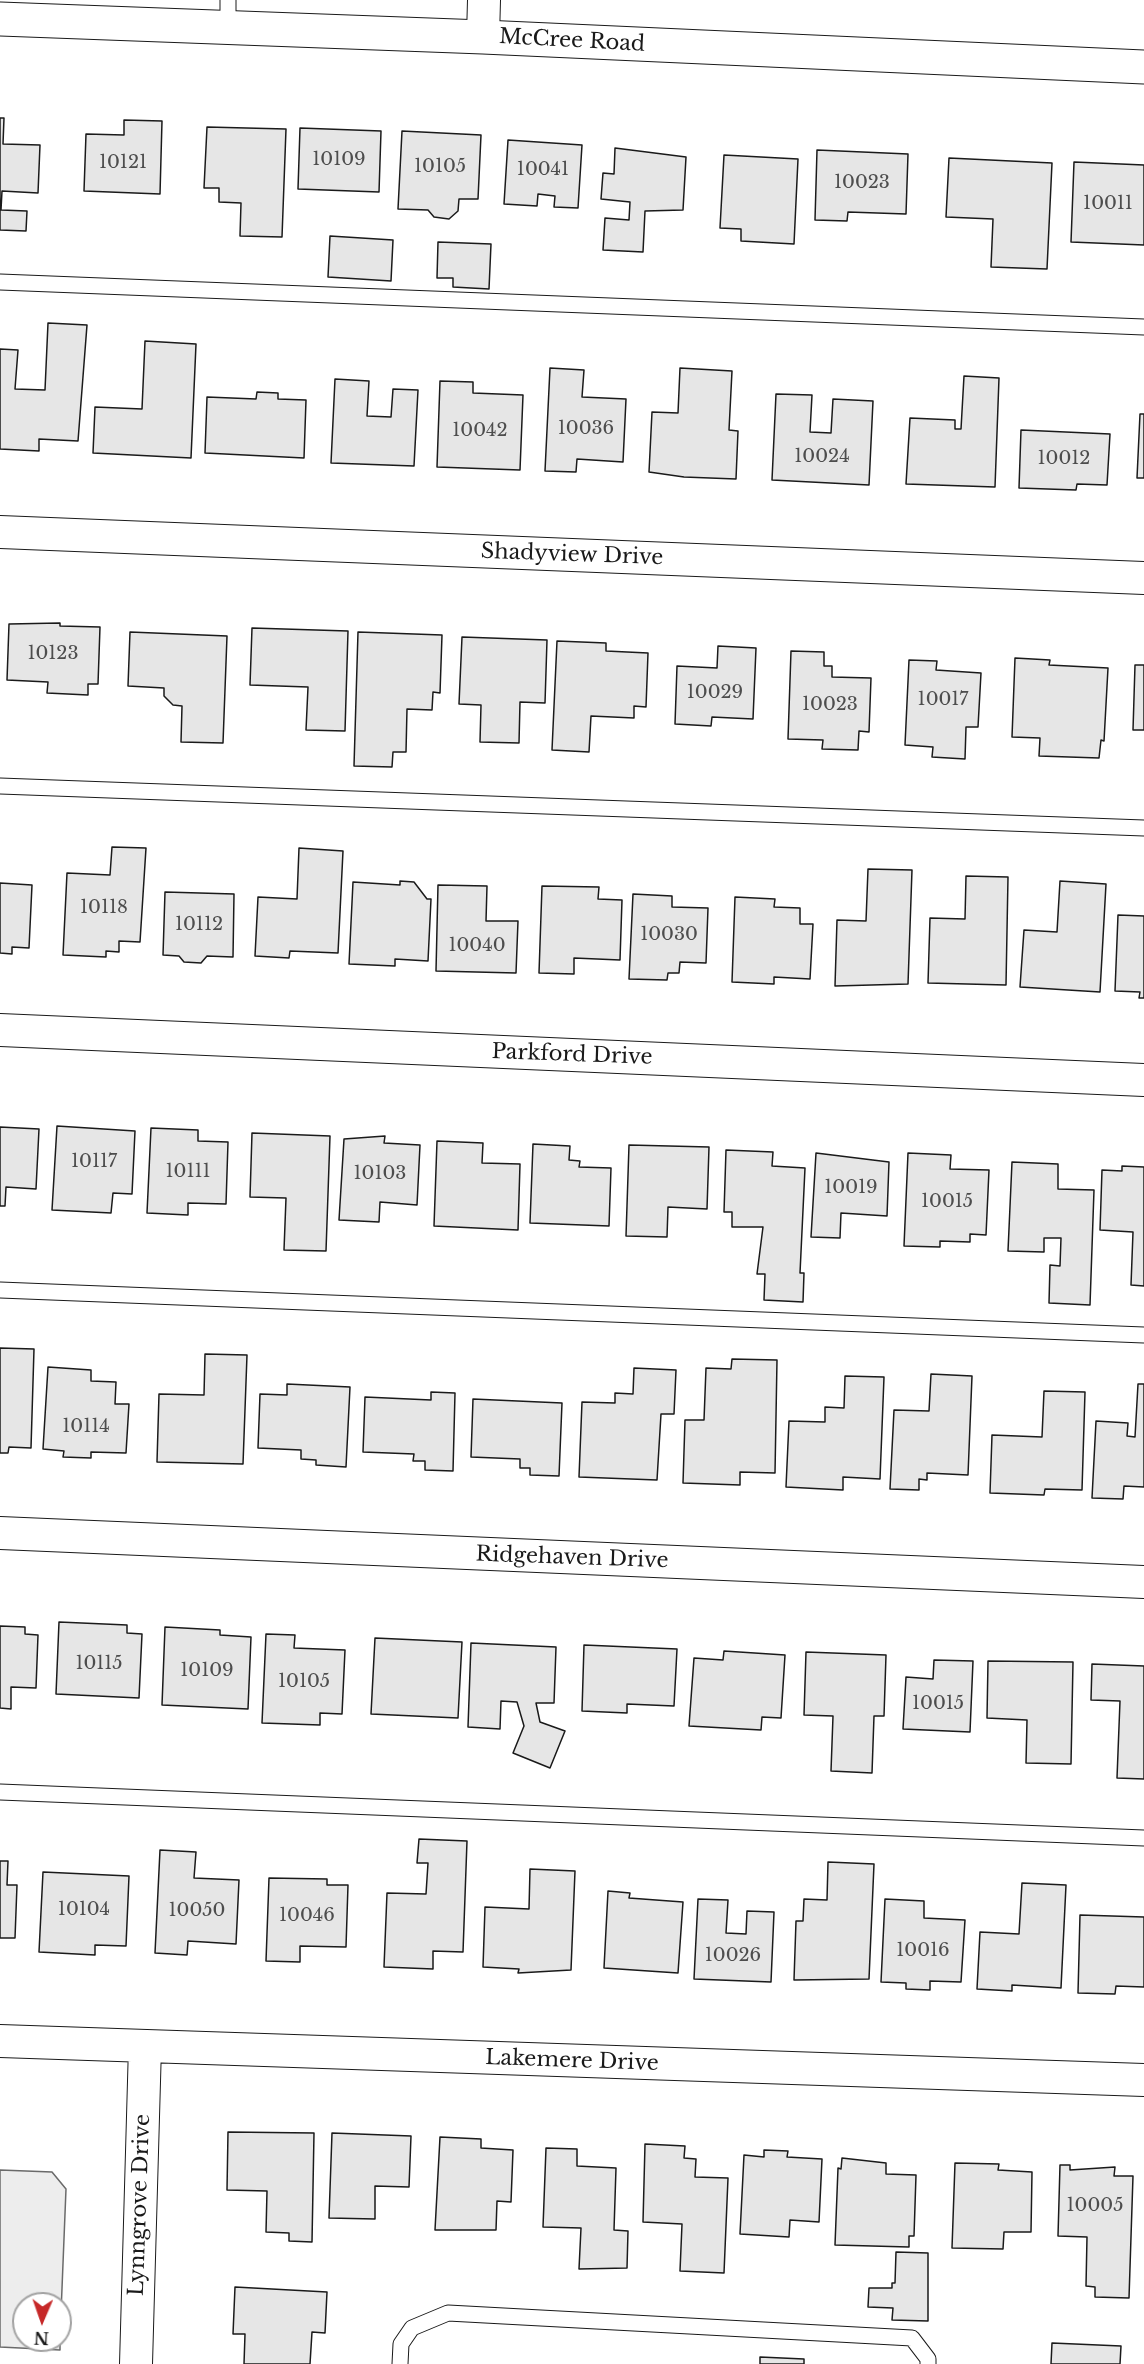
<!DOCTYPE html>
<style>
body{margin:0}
#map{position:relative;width:1144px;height:2364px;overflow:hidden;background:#fff;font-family:"Libre Baskerville",serif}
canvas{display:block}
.north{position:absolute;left:12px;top:2292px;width:60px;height:60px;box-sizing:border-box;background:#fff;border:2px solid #a3a3a3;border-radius:50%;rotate:182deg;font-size:16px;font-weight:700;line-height:24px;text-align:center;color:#1a1a1a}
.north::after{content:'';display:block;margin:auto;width:21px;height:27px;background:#c62828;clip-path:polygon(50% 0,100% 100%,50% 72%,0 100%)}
</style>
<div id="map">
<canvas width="1144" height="2364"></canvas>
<div class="north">N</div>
</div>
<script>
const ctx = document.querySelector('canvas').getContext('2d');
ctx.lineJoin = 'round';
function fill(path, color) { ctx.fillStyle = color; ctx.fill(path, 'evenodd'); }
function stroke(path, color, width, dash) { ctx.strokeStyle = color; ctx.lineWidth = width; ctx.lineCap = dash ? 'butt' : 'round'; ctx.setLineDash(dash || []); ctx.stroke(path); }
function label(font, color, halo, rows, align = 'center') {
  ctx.font = font + ' "Libre Baskerville",serif'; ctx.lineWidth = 4.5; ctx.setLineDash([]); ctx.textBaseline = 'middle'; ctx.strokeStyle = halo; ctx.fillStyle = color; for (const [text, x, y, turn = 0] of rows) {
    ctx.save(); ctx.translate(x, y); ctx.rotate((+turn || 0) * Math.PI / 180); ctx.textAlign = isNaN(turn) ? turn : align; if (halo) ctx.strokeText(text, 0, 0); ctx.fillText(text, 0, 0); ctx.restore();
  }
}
const green = new Path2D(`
 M0,2170L52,2172L66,2189L60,2338V2304H24V2340H60V2350L0,2347Z`);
fill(green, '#ededed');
stroke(green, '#6a6a6a', 1.5);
const building = new Path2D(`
 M0,118H4L3,144L40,145L38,193L2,191L1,210L27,211L26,231L0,230Z
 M124,120L162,121L160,194L84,191L86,134L124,135Z
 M207,127L286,129L282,237L240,236L241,203L219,202V188H204Z
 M300,128L381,131L379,192L298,189Z
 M402,131L481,135L478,199H459L458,211L449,219L434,217L428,210L398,209Z
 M508,140L582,145L578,208L554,207L555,196L538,194L537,206L504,204Z
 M615,148L686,157L683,210L645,211L643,252L603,250L605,218L629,220L630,202L601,199L603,173L614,174Z
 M817,150L908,154L906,214L848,212L847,221L815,220Z
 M724,155L798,159L794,244L741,241V229L720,228Z
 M949,158L1052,163L1047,269L991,267L993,219L946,217Z
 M1074,162L1144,165V245L1071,242Z
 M330,236L393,240L391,281L328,277Z
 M438,242L491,244L489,289L453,287V278H437Z
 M48,323L87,325L78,441L39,439V451L0,449V349L18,350L15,389L45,390Z
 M145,341L196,344L191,458L93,453L95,407L142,409Z
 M550,368L584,370L582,397L626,399L623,462L577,459L576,472L545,471Z
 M680,368L732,371L729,430L738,431L736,479L684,477L649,472L652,412L678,413Z
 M964,376L999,378L995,487L906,484L910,418L955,420V429H961Z
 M335,379L369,381L367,416L391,417L393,389L418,390L414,466L331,463Z
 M440,381L473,382V393L523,395L520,470L437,467Z
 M257,392L278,393V399L306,400L304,458L205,453L207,397L256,399Z
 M776,394L812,395L810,432L831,433L833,399L873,401L869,485L772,480Z
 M1140,414H1144V478H1137Z
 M1021,430L1110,434L1107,485L1077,484L1076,490L1019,488Z
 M60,623V626L100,627L98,684H88V695L47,693L48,682L7,680L9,624Z
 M252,628L348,631L345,731L306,730L308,687L250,685Z
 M130,632L227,636L223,743L181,742L182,706L173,705L164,696V688L128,686Z
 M358,632L442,635L440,693L433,692L432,710L407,709L406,752H393L392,767L354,766Z
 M462,637L547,640L545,703L520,702L519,743L480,742L481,705L459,704Z
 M557,641L606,643V651L648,653L646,707L634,706V718L591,716L589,752L552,750Z
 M718,646L756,648L753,719L712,717L711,726L675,724L677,666L717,668Z
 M791,651L824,652V666H832V677L871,678L869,732L859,731L858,750L822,749L823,740L788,739Z
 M1015,658L1050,660L1049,665L1108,668L1104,741L1101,740L1099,758L1039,756L1040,738L1012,737Z
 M909,660L937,661L936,670L981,673L978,727H966L965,759L932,757L933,747L905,745Z
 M1135,665H1144V730H1133Z
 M112,847L146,848L140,942L119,941V952L106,951V957L63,955L67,873L110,875Z
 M299,848L343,851L338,953L290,951L289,958L255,956L258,897L297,899Z
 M868,869L912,870L908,984L835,986L837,920L866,921Z
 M966,876L1008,877L1006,985L928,983L930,918L965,919Z
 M400,881L414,882L427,899H431L428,961L395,959V966L349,964L353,882L400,885Z
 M1060,881L1106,884L1100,992L1020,987L1024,930L1057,932Z
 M0,883L32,885L29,948L12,947V954L0,953Z
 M438,885L487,886L486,921H518L516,973L436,971Z
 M542,886L599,887L598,899L622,900L620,960L574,958V974L539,973Z
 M165,892L234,894L233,957L207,956L201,963L184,962L179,956L163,955Z
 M633,894L672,896V907L708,908L706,963L680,962L679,973H668L667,980L629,979Z
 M735,897L775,899L774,907L800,908V924H813L810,979L774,977V984L732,982Z
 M1118,915L1144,916V998H1139L1140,992L1115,991Z
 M57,1126L135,1131L132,1194L113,1193L111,1213L52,1210Z
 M0,1127L39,1129L36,1189L6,1187L5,1206H0Z
 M151,1128L198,1130V1141L228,1142L226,1204L188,1203V1215L147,1213Z
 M252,1133L330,1136L326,1251L284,1250L286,1198L250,1197Z
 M385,1136L384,1143L420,1145L417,1205L380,1202L379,1222L339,1220L344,1139Z
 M437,1141L483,1143L482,1163L520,1164L518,1230L434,1226Z
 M533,1144L570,1146L569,1160L580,1161L579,1167L611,1168L609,1226L530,1223Z
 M629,1145L709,1147L707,1209L668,1207L667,1237L626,1236Z
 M726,1150L773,1152L772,1166L805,1168L800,1273H804L803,1302L764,1300L765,1274H757L763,1227H732V1212H724Z
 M816,1153L889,1162L887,1216L841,1213L840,1238L811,1237Z
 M908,1153L951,1155L950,1169L989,1170L986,1235L970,1234V1242L940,1241V1247L904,1246Z
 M1012,1162L1058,1164V1189L1094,1190L1090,1305L1049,1303L1050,1265L1060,1266L1061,1238H1044V1252L1008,1251Z
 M1122,1166L1144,1167V1286L1131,1285L1133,1232L1100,1230L1102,1170L1122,1171Z
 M0,1348L34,1349L31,1448L9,1447L8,1453H0Z
 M205,1354L247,1355L243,1464L157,1462L159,1394L204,1395Z
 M732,1359L777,1360L775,1473L740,1472V1485L683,1483L685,1420H704L706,1368L731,1369Z
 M48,1367L91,1370V1381L116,1382L115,1404H129L126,1453L91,1452V1458L63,1457L64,1451L43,1449Z
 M634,1368L676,1370L674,1414H661L657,1480L579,1477L582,1402L615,1403V1393L633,1394Z
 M931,1374L972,1376L968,1475L927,1473V1480L919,1479V1490L890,1489L894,1410L929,1411Z
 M845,1376L884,1377L880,1479L843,1477V1490L786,1487L789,1421L825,1422V1407L844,1408Z
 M287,1384L350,1387L346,1467L316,1465V1460L301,1459V1450L258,1448L260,1394L287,1395Z
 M1138,1384H1144V1487L1124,1486L1123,1499L1092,1498L1096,1421L1128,1423L1127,1436L1135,1437Z
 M1044,1391L1085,1392L1082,1490L1045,1489L1044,1495L990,1493L992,1435L1042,1437Z
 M431,1392L455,1393L453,1471L425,1470V1461H413L414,1454L363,1452L365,1397L431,1400Z
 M473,1399L562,1403L559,1476L530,1475V1468H520V1459L471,1457Z
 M59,1622L127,1625V1633L142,1634L139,1698L56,1694Z
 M0,1626L25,1627V1634L38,1635L36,1688L11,1687V1709L0,1708Z
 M165,1627L220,1630V1635L251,1637L248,1709L162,1705Z
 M266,1634L295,1635L294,1648L345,1650L342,1714L320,1713V1725L262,1723Z
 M375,1638L462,1642L458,1718L371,1714Z
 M471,1643L556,1647L554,1703H536L540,1722L565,1731L550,1768L513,1753L524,1726L517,1702L501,1701L500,1729L468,1727Z
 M584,1645L677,1649L674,1706L627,1704V1713L582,1711Z
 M724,1651L785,1655L781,1718L762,1717L761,1730L689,1726L694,1658L723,1660Z
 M806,1652L886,1655L884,1716H874L872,1773L831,1771L833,1716L804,1715Z
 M934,1660L973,1661L970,1732L903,1729L906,1677L933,1679Z
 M988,1661L1073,1662L1071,1764L1026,1763L1027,1720L987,1718Z
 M1092,1664L1144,1666V1779L1117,1778L1120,1701L1091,1700Z
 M419,1839L467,1841L463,1952L433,1951V1969L384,1967L387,1893L426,1894L428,1863H417Z
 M160,1850L196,1852L194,1878L239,1880L236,1944L188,1941L187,1955L155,1953Z
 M0,1861H8L7,1885H17L15,1938H0Z
 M828,1862L874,1864L869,1979L794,1980L796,1921H803L804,1899L827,1900Z
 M530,1869L575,1871L571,1970L518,1973L519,1969L483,1967L485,1907L529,1909Z
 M43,1872L129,1876L126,1946L95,1945V1955L39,1952Z
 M269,1878L327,1879V1885H348L346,1947L300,1946V1962L266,1961Z
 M1022,1883L1066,1885L1061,1988L1012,1985V1991L977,1989L980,1932L1019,1934Z
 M608,1891L630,1893L629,1898L683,1902L678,1973L604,1968Z
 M698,1899L728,1900L726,1933L746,1934L747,1911L774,1912L771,1982L694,1979Z
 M885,1899L924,1901V1918L965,1920L961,1982L930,1981V1990L906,1989V1983L881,1982Z
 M1080,1915L1144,1917V1987L1116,1986L1115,1994L1078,1993Z
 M228,2132L314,2133L312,2242L289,2241V2233L266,2232L267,2191L227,2190Z
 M332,2133L411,2136L409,2187L375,2186V2219L329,2218Z
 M440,2137L481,2139V2148L513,2150L511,2202L497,2201L496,2230H435Z
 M645,2144L685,2146L684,2158L696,2159L695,2177L728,2178L724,2273L680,2271L682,2224L643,2222Z
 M546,2148L577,2149V2166L616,2168L614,2230L628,2231L627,2268L579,2269L581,2228L543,2227Z
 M764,2150L788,2151L787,2157L822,2159L819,2222L790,2220L789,2237L740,2234L744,2155L764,2157Z
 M842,2158L886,2163V2174L916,2175L914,2236H909V2247L835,2245L838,2168L841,2169Z
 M955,2163L999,2164L998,2170L1032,2172L1031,2232H1004L1003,2249L952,2248Z
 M1060,2165H1070V2170L1115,2167L1114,2176H1133L1129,2298L1095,2297V2287L1086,2286L1087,2237L1058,2236Z
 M896,2252L928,2253V2321L892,2320L893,2308L868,2307L869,2288H892V2283H895Z
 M235,2287L327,2292L325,2333L312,2332L310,2364H244L245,2334H233Z
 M1052,2343L1121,2346L1120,2364H1051Z
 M760,2357L804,2359V2364H760Z`);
fill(building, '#e6e6e6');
stroke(building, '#1a1a1a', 1.5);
const lane = new Path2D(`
 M228,27V0
 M0,282L1144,327
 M0,786L1144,828
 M0,1290L1144,1335
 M0,1792L1144,1838
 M400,2364L401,2344L412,2328L448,2313L912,2338L928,2359V2364`);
const street = new Path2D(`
 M483,37L484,0
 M0,532L1144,578
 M0,1030L1144,1080
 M0,1533L1144,1582
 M0,2041L1144,2080
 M136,2364L145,2046`);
const secondary = new Path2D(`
 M0,19L483,37L1144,67`);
stroke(lane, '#1a1a1a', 17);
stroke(street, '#1a1a1a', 34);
stroke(secondary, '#1a1a1a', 35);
stroke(lane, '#fff', 15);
stroke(street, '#fff', 32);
stroke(secondary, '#fff', 33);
label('18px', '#4d4d4d', null, [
 ["10109",339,160],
 ["10121",123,163],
 ["10105",440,167],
 ["10041",543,170],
 ["10023",862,183],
 ["10011",1108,204],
 ["10036",586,429],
 ["10042",480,431],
 ["10024",822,457],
 ["10012",1064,459],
 ["10123",53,654],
 ["10029",715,693],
 ["10017",943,700],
 ["10023",830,705],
 ["10118",104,908],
 ["10112",199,925],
 ["10030",669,935],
 ["10040",477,946],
 ["10117",94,1162],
 ["10111",188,1172],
 ["10103",380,1174],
 ["10019",851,1188],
 ["10015",947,1202],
 ["10114",86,1427],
 ["10115",99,1664],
 ["10109",207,1671],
 ["10105",304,1682],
 ["10015",938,1704],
 ["10104",84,1910],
 ["10050",197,1911],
 ["10046",307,1916],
 ["10016",923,1951],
 ["10026",733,1956],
 ["10005",1095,2206]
]);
label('21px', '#1a1a1a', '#fff', [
 ["McCree Road",572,41,3],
 ["Shadyview Drive",572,555,2],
 ["Parkford Drive",572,1055,2],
 ["Ridgehaven Drive",572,1558,2],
 ["Lakemere Drive",572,2061,2],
 ["Lynngrove Drive",140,2205,-88]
]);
</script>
